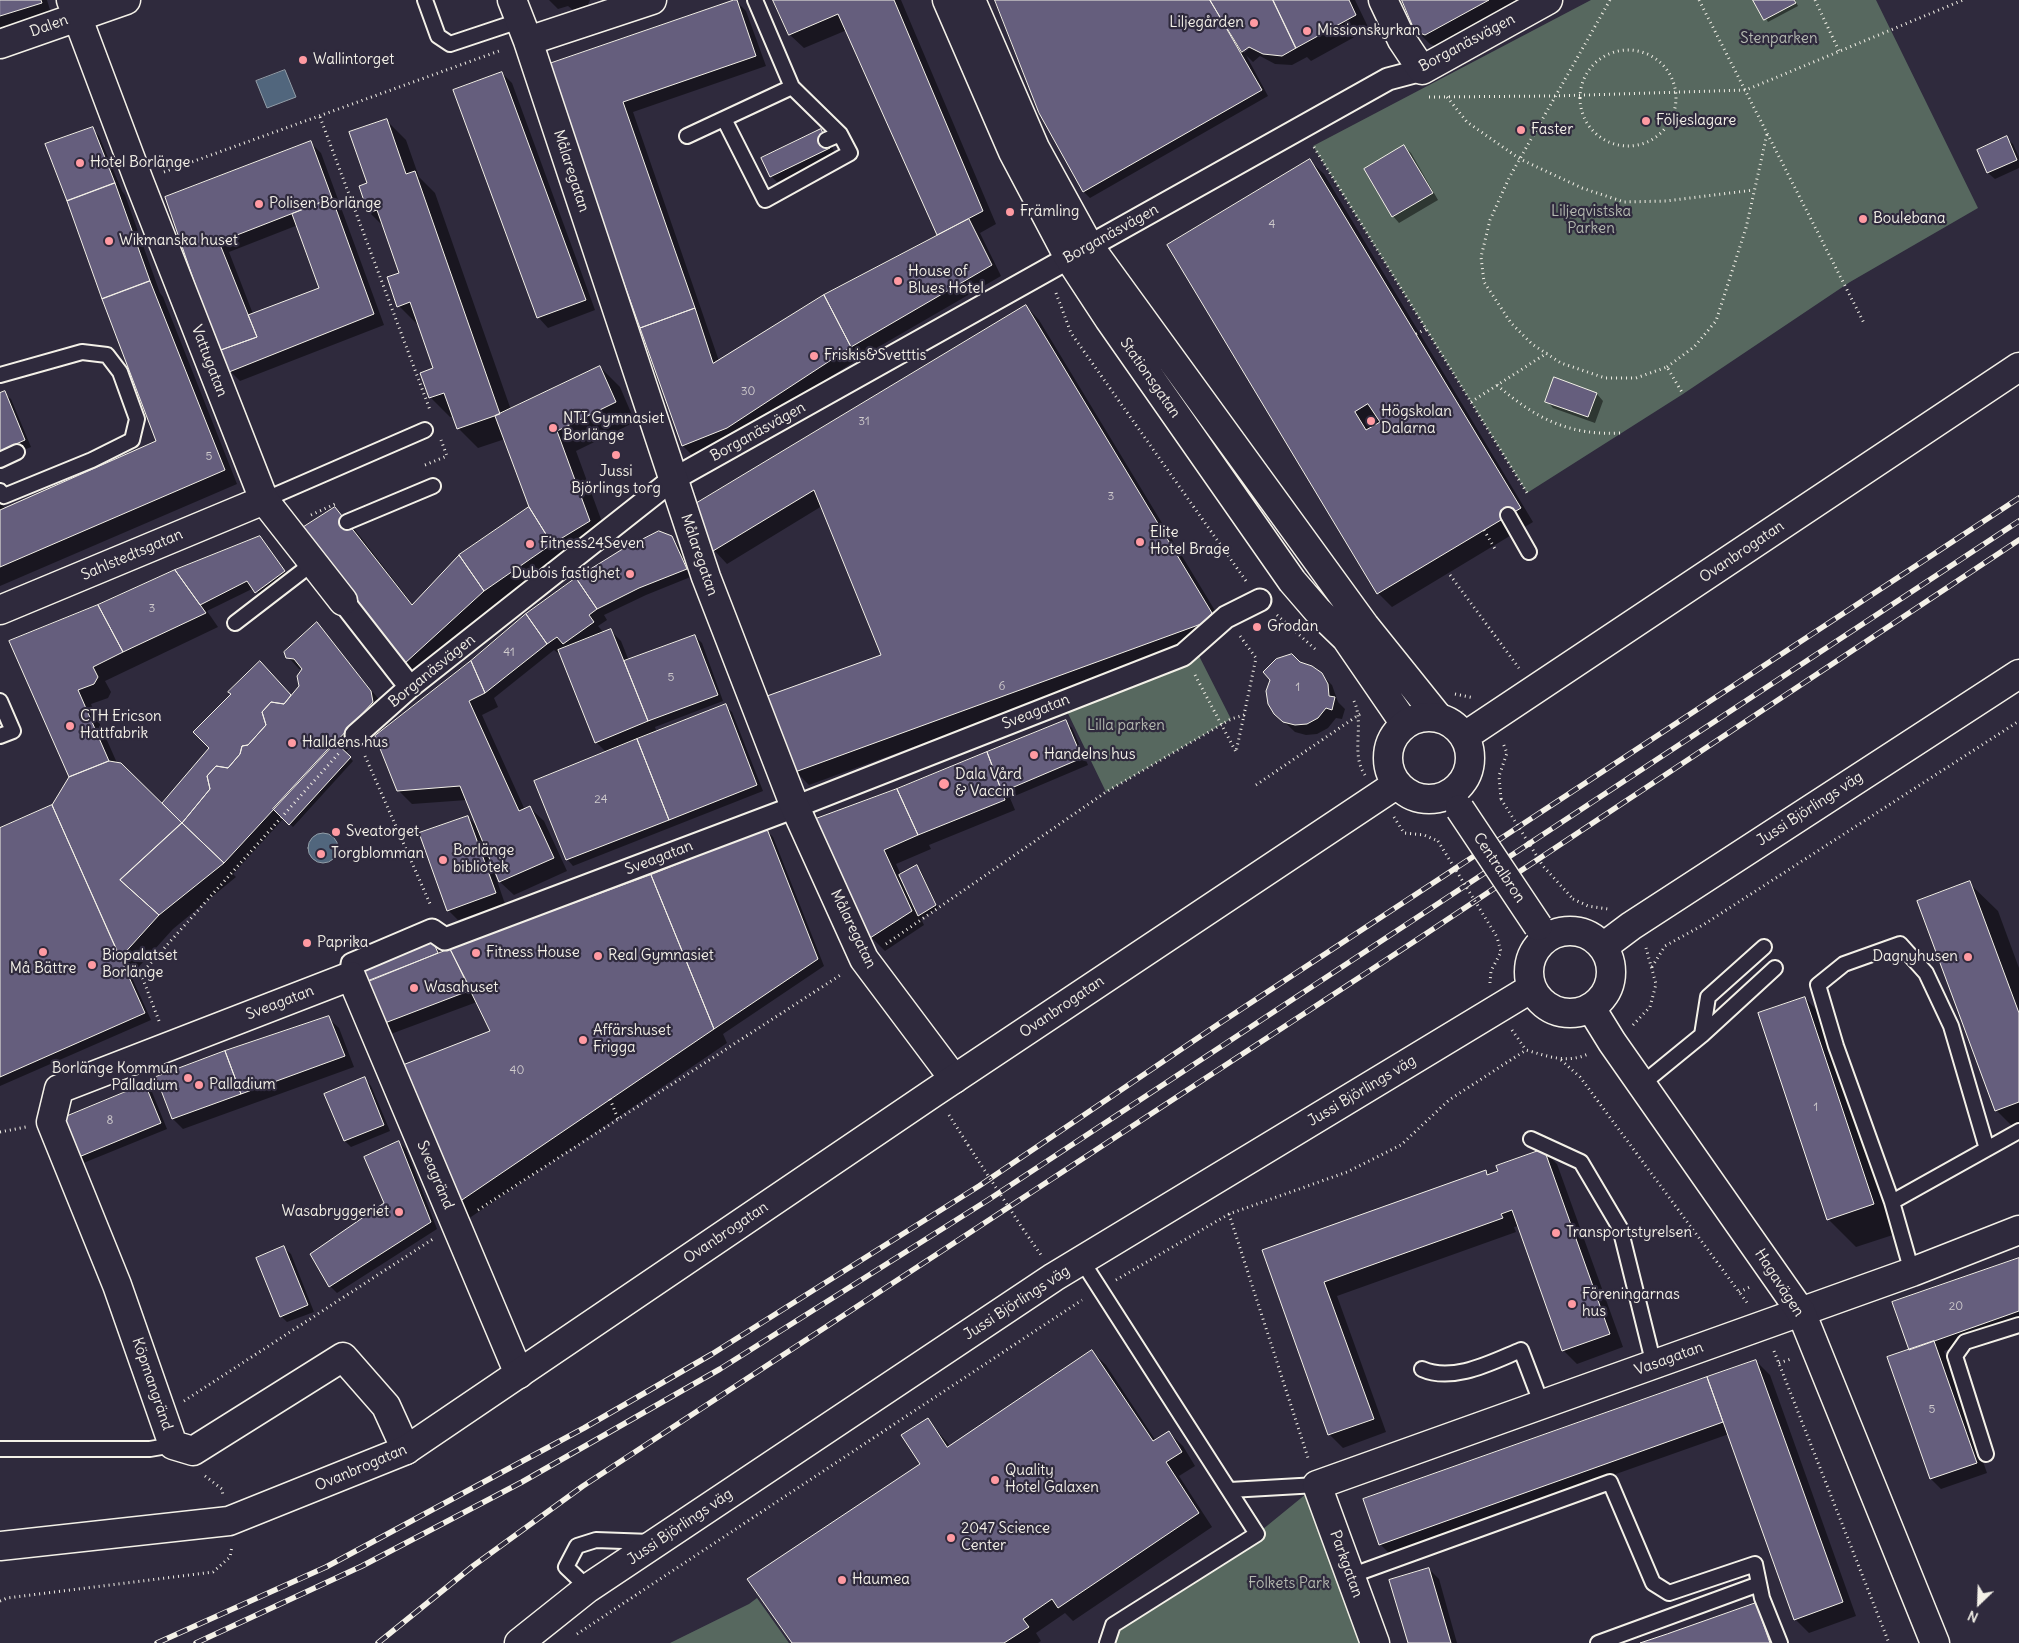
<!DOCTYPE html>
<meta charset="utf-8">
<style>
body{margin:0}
#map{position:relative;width:2019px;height:1643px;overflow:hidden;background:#2f2a3d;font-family:Delius,sans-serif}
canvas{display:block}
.north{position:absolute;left:1954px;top:1578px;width:50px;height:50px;-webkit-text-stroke:4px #2f2a3d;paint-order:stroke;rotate:204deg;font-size:14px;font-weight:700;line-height:20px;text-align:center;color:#f4f1e8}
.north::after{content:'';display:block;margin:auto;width:18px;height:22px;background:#f4f1e8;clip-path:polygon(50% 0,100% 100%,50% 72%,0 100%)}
</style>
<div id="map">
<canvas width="2019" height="1643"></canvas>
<div class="north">N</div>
</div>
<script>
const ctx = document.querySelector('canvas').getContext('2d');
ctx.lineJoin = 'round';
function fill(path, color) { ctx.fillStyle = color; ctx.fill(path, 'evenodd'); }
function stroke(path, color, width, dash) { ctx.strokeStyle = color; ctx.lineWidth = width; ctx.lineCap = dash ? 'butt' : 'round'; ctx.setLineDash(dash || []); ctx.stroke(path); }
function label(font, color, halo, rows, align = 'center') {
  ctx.font = font + ' Delius,sans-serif'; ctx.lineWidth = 4.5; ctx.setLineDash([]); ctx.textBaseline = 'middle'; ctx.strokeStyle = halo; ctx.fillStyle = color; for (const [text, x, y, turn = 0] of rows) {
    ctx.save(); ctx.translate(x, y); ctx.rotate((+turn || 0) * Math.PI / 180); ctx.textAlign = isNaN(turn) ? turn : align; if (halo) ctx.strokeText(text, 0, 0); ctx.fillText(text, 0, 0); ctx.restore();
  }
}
fill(new Path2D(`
 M1591,0H1876L1978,208L1850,282L1683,394L1527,493L1313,146Z
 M1195,648L1231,719L1106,792L1062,701Z
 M1317,1485L1374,1643H1107L1113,1625L1257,1534Z
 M757,1598L789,1643H670L749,1604Z`), '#57685f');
const water = new Path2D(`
 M285,70L296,97L267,108L256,81Z
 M308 848a15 15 0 1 1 30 0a15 15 0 1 1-30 0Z`);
fill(water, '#51667d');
stroke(water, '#929ea8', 1);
fill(new Path2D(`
 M0,0H47L51,13L0,29Z
 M549,0H590L588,5L573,10L568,6L558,9Z
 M775,0H901L996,224L980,233L1001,276L861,357L738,437L693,456L683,446L547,66L736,1L746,11L766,66L633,112L719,361L940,235L847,30L804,48L790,35Z
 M997,0H1355L1369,29L1311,61L1307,57L1292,65L1275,64L1260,56L1253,62L1246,55L1268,96L1090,198L1084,192ZM1255,44L1244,53V50Z
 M1403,0H1527L1440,48L1430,44L1416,30Z
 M1755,0H1795L1798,6L1768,22Z
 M502,73L512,83L595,310L548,328L538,317Z
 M386,120L406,140L419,177L435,193L511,410L600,367L620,387L635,422L576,451L609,541L419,676L405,663L335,509L349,522L413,605L531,507L505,439L478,448L458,428L454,416L450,417L430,397L434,369L419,326L399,306L401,274L385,228L369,212V184Z
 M92,129L99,136L122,191L125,195L160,293L163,297L237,484L0,586V499L5,509L158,441Z
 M821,131L827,137L836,155L777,182L771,176Z
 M2006,138L2013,144L2019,157V168L1995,179L1988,173L1978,151Z
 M311,143L321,153L384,325L240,381L230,371L166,198ZM298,225L320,289L253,314L229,252Z
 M1404,146L1411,153L1438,200L1399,223L1393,216Z
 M1310,161L1324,174L1533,522L1392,607L1378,593Z
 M1026,306L1039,320L1225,627L1215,637L809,785L796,772L882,656L822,506L727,564L714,550Z
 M4,393L11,399L31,447L0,460V395Z
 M1597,394L1603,401L1595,423L1553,408L1547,401Z
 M260,537L290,578L263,598L254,588L207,611L218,627L105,681L111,692L108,698L91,704L117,763L162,804L211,747L233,694L260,663L291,697L300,686L304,668L299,669L289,658L317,624L381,702L383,713L345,753L353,761L293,827L284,818L233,874L236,877L173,929L135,971L124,960L151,1020L0,1086V830L53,806L70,777L10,641Z
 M671,537L678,545L693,576L646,595L604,615L607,620L598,626L604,633L611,631L621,641L629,661L695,636L702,643L723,701L655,727L657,733L725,706L732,712L763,791L573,866L567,859L607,753L596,742L560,652L558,653L554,650L494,698L498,707L482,715L525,810L530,808L544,821L567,871L514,895L500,882L495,869H493L505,904L458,920L448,910L468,817L479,828L467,800L412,804L398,790L376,736Z
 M1301,664L1321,674L1332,685L1338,702L1345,709L1342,719L1336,718L1328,728L1317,734L1306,735L1295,732L1275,713Z
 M1065,721L1072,728L1088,765L1010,798L1015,810L929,845L931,849L896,864L901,875L917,866L920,869L938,908L921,919L924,925L885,951L871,937L815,821Z
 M766,830L773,837L824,966L723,1034L727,1043L468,1219L454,1205L492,1032L477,1002L388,1035L360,986L433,938L439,954L653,876Z
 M1969,883L1998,911L2019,968V1133L1996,1110Z
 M1805,998L1833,1027L1902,1232L1856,1247L1828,1219Z
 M328,1018L339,1028L354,1067L183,1129L173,1119L158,1078Z
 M365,1079L371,1086L390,1131L351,1147L345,1141Z
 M145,1086L152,1092L167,1129L81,1164L75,1158Z
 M399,1142L406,1149L437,1229L337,1293L330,1286L386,1203Z
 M1544,1151L1557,1164L1623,1347L1577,1364L1563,1350L1519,1226L1514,1227L1516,1232L1337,1296L1386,1432L1343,1448L1329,1434L1263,1251L1485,1172L1489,1176Z
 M284,1248L291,1254L314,1312L287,1322L281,1316Z
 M2019,1259V1325L1944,1351L1987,1473L1941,1489L1931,1479L1910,1350Z
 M1092,1352L1106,1365L1156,1441L1169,1433L1183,1446L1195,1466L1179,1476L1212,1527L1073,1621L1065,1613L1036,1633L1041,1641L1038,1643H793L921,1465L928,1420L950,1446Z
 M1756,1361L1770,1375L1856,1616L1809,1633L1795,1619L1729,1434L1390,1554L1380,1544L1707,1379L1711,1383Z
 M1429,1569L1439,1579L1457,1643H1409Z
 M1755,1604L1766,1614L1776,1643H1644Z`), '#0007');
const building = new Path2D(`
 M0,0H41L42,3L0,16Z
 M734,0H737L756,56L623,102L695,308L640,328L546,65Z
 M773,0H894L983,211L937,235L838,14L789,35Z
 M995,0H1210L1262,90L1083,192L1039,113Z
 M1210,0H1273L1296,48L1282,56L1263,54L1249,47L1242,52Z
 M1273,0H1349L1356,15L1296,48Z
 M1402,0H1489L1425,35L1415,31Z
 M1753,0H1794L1796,3L1764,20Z
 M502,72L586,300L537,318L453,90Z
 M387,119L406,174L415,171L500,414L457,429L444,393L429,398L420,373L433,368L410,302L397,307L387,277L399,273L377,210L368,213L359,186L367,183L349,132Z
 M93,127L115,183L67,201L45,144Z
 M821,129L830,148L770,177L761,158Z
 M2007,136L2017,160L1987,173L1977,150Z
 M311,141L332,198L219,242L257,337L218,351L165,197Z
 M1404,145L1433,193L1392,217L1364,169Z
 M1310,159L1521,508L1377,594L1167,245Z
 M115,183L150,281L102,299L67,201Z
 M332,198L374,314L229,372L218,351L257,337L248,315L319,288L292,214Z
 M969,219L992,265L851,347L824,295Z
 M150,281L225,470L0,567V510L156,441L102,299Z
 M824,295L851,347L727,428L682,446L640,328L695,308L713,363Z
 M1026,305L1212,613L1201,624L795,772L767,696L881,655L814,490L713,551L687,509Z
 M600,366L616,402L557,431L590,521L552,544L529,507L495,416Z
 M1554,377L1597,393L1588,417L1545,402Z
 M5,391L25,440L0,451V393Z
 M1368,404L1380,422L1366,430L1355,412Z
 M335,507L412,605L459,555L484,591L404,664L299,530Z
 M529,507L552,544L484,591L459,555Z
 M659,531L672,536L687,569L639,588L597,609L576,578L621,550Z
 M260,536L285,571L255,593L247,581L200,605L175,570Z
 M175,570L206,613L123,652L98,605Z
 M576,578L597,609L589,615L594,622L563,644L557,637L547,644L526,614Z
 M98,605L123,652L93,667L98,677L94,684L78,690L109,761L69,777L9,641Z
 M526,614L547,644L485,693L471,661Z
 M317,622L371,691L373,702L224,863L182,823L210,789L207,776L216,766L228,768L240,754L242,746L248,745L266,725L262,712L271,702L284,704L299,686L297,676L302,669L294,659L286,658L284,652Z
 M611,629L648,721L595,743L558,650Z
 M695,635L718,695L648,721L624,661Z
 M1292,654L1300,662L1312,666L1322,673L1328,684L1329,696L1335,697L1332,710L1326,708L1318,718L1307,724L1295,725L1283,722L1274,714L1268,704L1266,691L1270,680L1263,672L1276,659Z
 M260,661L291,695L284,704L271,702L262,712L266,725L248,745L242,746L240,754L228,768L216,766L207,776L210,789L182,823L162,803L209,748L193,732L231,694L228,692Z
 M471,661L485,693L469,701L519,811L530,806L554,858L499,882L460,786L397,791L375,736Z
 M726,704L757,785L669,820L637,739Z
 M1066,720L1082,758L1002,792L987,752Z
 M637,739L669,820L566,860L534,781Z
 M335,742L351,757L289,825L273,809Z
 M987,752L1005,800L918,835L897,789Z
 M109,761L121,763L182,823L120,880L159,915L120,958L52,805L69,777Z
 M897,789L918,835L884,850L912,911L870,938L813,820Z
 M52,805L145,1013L0,1077V828Z
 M468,816L496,893L447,911L419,833Z
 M182,823L224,863L159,915L120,880Z
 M767,829L818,959L714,1029L651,875Z
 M917,865L936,905L918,916L899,875Z
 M651,875L714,1029L453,1206L395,1068L490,1031L450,949Z
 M1970,881L2019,1013V1102L1995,1111L1917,901Z
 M430,934L438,953L367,982L359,964Z
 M450,949L471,990L377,1026L358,985Z
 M1805,997L1874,1204L1827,1220L1758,1013Z
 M329,1016L345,1056L241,1094L225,1051Z
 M225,1051L241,1094L172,1119L156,1077Z
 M365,1077L384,1125L344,1141L324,1094Z
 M145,1084L161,1123L74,1159L58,1120Z
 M399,1141L431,1222L329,1287L310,1254L384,1203L364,1157Z
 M1544,1149L1610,1334L1562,1351L1512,1210L1501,1214L1503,1218L1324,1282L1374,1419L1328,1435L1262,1250L1486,1170L1487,1175L1498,1171L1496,1166Z
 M284,1246L308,1305L280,1317L256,1258Z
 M2019,1258V1311L1909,1350L1892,1302Z
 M1934,1341L1977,1463L1930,1479L1887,1357Z
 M1092,1350L1153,1441L1169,1431L1182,1452L1166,1462L1199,1513L1058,1608L1052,1599L1023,1619L1029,1627L1004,1643H792L747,1579L920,1464L901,1435L928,1418L947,1447Z
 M1756,1360L1843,1602L1794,1620L1707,1377Z
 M1707,1377L1723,1422L1379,1545L1363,1499Z
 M1429,1568L1451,1643H1408L1389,1580Z
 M1756,1603L1770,1643H1640L1667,1634Z`);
fill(building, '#655e7d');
stroke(building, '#f4f1e8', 1);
const service = new Path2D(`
 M425,0L438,36L450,44L519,21
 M724,119L765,200L850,153L840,134L792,87
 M687,136L792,87L755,0
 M826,140L840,134
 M0,375L82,352L107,355L120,372L137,419L132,440L92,460L4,496L0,491
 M0,460L17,452
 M264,500L425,430
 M1508,515L1529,552
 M347,522L433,486
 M235,623L313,563
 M0,701L13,731L0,736
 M1702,1035L1708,997L1764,947
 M1642,1084L1702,1035L1775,968
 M1531,1139L1581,1162L1620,1228L1654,1365
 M1892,1202L1836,1046L1818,985L1844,964L1900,944L1926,973L1951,1026L1987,1149
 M1082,1261L1257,1534L1113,1625L1107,1643
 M1912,1272L1892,1202L2019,1131
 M1422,1369C1453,1383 1492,1362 1521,1350L1542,1405
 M0,1449H150L173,1445
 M1986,1454L1955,1356L1965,1342L2019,1325
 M1230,1490L1317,1485
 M1350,1576L1610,1482L1653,1583L1669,1593L1755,1564L1762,1598L1780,1643
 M588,1588L566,1567L577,1546L596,1540L651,1542
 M1598,1643L1759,1584`);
const pedestrian = new Path2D(`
 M343,601L410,687
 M356,735L410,687L672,480L1388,79L1422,70
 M351,976L352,964L432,930L445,939L795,807L1183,655L1226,617L1260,600`);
const minor = new Path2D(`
 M71,0L139,181L264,500L343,601
 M512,0L528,41L706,577L795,807L864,959L954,1079
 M947,0L1013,152L1069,258L1109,319L1292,581L1317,610L1346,638L1405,724
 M971,0L1035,148L1089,246L1365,626L1438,717
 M1383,0L1402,40L1422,70L1548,0
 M528,41L652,0
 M0,44L126,0
 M0,610L264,500
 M406,1450L386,1406L343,1357L193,1451L173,1445L117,1285L51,1122L59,1089L351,976L519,1374
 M1375,1643L1317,1485L1912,1272L2019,1230`);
const tertiary = new Path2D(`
 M1388 758a41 41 0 1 1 82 0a41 41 0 1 1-82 0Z
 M1465,736L2019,367
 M1529 972a41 41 0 1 1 82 0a41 41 0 1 1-82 0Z
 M1603,947L1631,926L2019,674
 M1591,1008L1612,1042L1801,1312L1935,1643
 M0,1546L229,1521L406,1450L933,1093L1397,784
 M519,1643L588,1588L1054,1277L1532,988`);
stroke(service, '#f4f1e8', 18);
stroke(pedestrian, '#f4f1e8', 25);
stroke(minor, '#f4f1e8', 31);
stroke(tertiary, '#f4f1e8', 31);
stroke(new Path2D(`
 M1610,0L1509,178L1490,220L1481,257L1484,282L1511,323L1532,344L1561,363L1605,378H1636L1667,367L1683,394
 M1699,0L1865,325
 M1815,0L1839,51
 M1580 98a48 48 0 1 1 96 0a48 48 0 1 1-96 0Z
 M1429,97L1554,96L1746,90L1963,0
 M1447,97L1467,122L1520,159L1582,188L1624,202L1666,201L1754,190
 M320,117L430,410
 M1314,147L1527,493
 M164,172L499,51
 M1056,293L1071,333L1246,581
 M1416,334L1426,329
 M1667,367L1694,347L1716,321L1746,228L1767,134
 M1497,385C1535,418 1569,436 1621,433
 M1471,402L1547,353
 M425,465L447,456L441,440
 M311,515L335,504
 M1484,530L1495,549
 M1450,575L1519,668
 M1277,615L1315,649
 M1195,675L1236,752L1244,715
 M1455,694L1474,698
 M1354,701C1365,725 1350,753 1365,775
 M365,756L431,906
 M1256,785L1360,714
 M1501,799L1499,776L1507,753L1503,743
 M1394,817L1404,833L1424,835L1438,841
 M1573,899L1588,906L1608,909
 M886,944L1106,792L1231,719L1244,715L1256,658L1240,636
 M1652,967L1665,946L1703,925L2019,721
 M1490,983L1491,971L1501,952L1497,937
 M159,1021L141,974L340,752
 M1633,1025L1650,1007L1656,984L1646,948
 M1512,1030L1526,1050
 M1561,1060L1580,1077L1748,1304
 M610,1099L618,1119
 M949,1115L968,1145
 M0,1132L26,1127
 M478,1210L842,974
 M1229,1214L1309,1461
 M1023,1229L1041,1255
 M1116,1280L1229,1214L1347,1172L1401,1145L1449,1100L1526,1050C1547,1056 1566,1064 1588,1054
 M1739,1292L1750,1287
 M1774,1351L1889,1643
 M1779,1363L1791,1359
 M184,1401L433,1239
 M205,1476L222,1489L223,1496
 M0,1601L7,1598L213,1572L230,1557L232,1546
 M577,1634L1082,1300`), '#f4f1e8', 3, [1, 4]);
stroke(service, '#2f2a3d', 14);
stroke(pedestrian, '#2f2a3d', 21);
stroke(minor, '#2f2a3d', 28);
stroke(tertiary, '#2f2a3d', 28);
const rail = new Path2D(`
 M157,1643L326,1567L584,1428L712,1354L979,1186L1220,1023L2019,498
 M196,1643L362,1566L522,1482L720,1369L988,1200L2019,521
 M378,1643L473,1566L583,1486L1418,939L2019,540`);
stroke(rail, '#f4f1e8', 5.5);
stroke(rail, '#2f2a3d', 4, [11]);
const tertiaryBridge = new Path2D(`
 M1460,809L1538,926`);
stroke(tertiaryBridge, '#f4f1e8', 31, []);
stroke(new Path2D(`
 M1501,799L1543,866L1573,899
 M1438,841L1497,937
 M968,1145L1023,1229`), '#f4f1e8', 3, [1, 4]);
stroke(tertiaryBridge, '#2f2a3d', 28);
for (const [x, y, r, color] of [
 [1254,23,5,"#ff9aa2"],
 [1307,31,5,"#ff9aa2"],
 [303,60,5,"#ff9aa2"],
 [1646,121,5,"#ff9aa2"],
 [1521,130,5,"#ff9aa2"],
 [80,163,5,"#ff9aa2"],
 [259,204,5,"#ff9aa2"],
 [1010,212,5,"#ff9aa2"],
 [1863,219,5,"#ff9aa2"],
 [109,241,5,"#ff9aa2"],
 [898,281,5,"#ff9aa2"],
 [814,356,5,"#ff9aa2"],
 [1371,421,5,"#ff9aa2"],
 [553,428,5,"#ff9aa2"],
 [616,455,5,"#ff9aa2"],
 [1140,542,5,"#ff9aa2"],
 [530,544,5,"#ff9aa2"],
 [630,574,5,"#ff9aa2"],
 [1257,627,5,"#ff9aa2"],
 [70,726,5,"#ff9aa2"],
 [292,743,5,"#ff9aa2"],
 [1034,755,5,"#ff9aa2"],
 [944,784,6,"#ff9aa2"],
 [336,832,5,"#ff9aa2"],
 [321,854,5,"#ff9aa2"],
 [443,860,5,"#ff9aa2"],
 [307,943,5,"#ff9aa2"],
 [43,952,5,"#ff9aa2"],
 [476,953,5,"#ff9aa2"],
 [598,956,5,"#ff9aa2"],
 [1968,957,5,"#ff9aa2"],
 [92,965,5,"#ff9aa2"],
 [414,988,5,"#ff9aa2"],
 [583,1040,5,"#ff9aa2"],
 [188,1078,5,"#ff9aa2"],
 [199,1085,5,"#ff9aa2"],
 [399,1212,5,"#ff9aa2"],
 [1556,1233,5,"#ff9aa2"],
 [1572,1304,5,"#ff9aa2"],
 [995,1480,5,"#ff9aa2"],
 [951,1538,5,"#ff9aa2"],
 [842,1580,5,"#ff9aa2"]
]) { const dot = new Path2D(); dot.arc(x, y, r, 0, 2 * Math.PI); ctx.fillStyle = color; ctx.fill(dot); stroke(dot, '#2f2a3d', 2); }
label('12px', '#d0cccd', null, [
 ["4",1272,225],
 ["30",748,392],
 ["31",864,422],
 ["5",209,457],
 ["3",1111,497],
 ["3",152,609],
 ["41",509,653],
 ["5",671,678],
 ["6",1002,687],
 ["1",1298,688],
 ["24",601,800],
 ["40",517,1071],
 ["1",1816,1108],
 ["8",110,1121],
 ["20",1956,1307],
 ["5",1932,1410]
]);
label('15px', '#f4f1e8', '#2f2a3d', [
 ["Liljegården",1244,23,"right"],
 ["Missionskyrkan",1317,31],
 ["Wallintorget",313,60],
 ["Följeslagare",1656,121],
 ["Faster",1531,130],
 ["Hotel Borlänge",90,163],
 ["Polisen Borlänge",269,204],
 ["Främling",1020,212],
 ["Boulebana",1873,219],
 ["Wikmanska huset",119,241],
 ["House of",908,272],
 ["Blues Hotel",908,289],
 ["Friskis&Svetttis",824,356],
 ["Högskolan",1381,412],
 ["Dalarna",1381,429],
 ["NTI Gymnasiet",563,419],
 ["Borlänge",563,436],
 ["Jussi",616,472,"center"],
 ["Björlings torg",616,489,"center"],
 ["Elite",1150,533],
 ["Hotel Brage",1150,550],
 ["Fitness24Seven",540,544],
 ["Dubois fastighet",620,574,"right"],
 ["Grodan",1267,627],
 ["CTH Ericson",80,717],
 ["Hattfabrik",80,734],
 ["Halldens hus",302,743],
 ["Handelns hus",1044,755],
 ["Dala Vård",955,775],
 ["& Vaccin",955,792],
 ["Sveatorget",346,832],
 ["Borlänge",453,851],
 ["bibliotek",453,868],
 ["Torgblomman",331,854],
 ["Paprika",317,943],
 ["Fitness House",486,953],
 ["Biopalatset",102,956],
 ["Borlänge",102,973],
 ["Real Gymnasiet",608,956],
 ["Dagnyhusen",1958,957,"right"],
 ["Må Bättre",43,969,"center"],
 ["Wasahuset",424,988],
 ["Affärshuset",593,1031],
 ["Frigga",593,1048],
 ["Borlänge Kommun",178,1069,"right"],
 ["Palladium",178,1086,"right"],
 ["Palladium",209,1085],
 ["Wasabryggeriet",389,1212,"right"],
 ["Transportstyrelsen",1566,1233],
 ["Föreningarnas",1582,1295],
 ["hus",1582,1312],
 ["Quality",1005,1471],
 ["Hotel Galaxen",1005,1488],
 ["2047 Science",961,1529],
 ["Center",961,1546],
 ["Haumea",852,1580]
], 'left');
label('15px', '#f4f1e8', '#2f2a3d', [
 ["Dalen",49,26,-20],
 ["Borganäsvägen",1467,43,-28],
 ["Målaregatan",571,171,72],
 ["Borganäsvägen",1111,234,-29],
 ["Vattugatan",209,361,69],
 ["Stationsgatan",1150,378,55],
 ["Borganäsvägen",758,432,-29],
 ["Ovanbrogatan",1742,552,-34],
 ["Sahlstedtsgatan",132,555,-23],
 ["Målaregatan",699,555,71],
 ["Borganäsvägen",432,671,-39],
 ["Sveagatan",1036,712,-22],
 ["Jussi Björlings väg",1810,809,-33],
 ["Sveagatan",659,858,-21],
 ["Centralbron",1499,868,56],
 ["Målaregatan",853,929,64],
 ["Sveagatan",280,1003,-21],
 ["Ovanbrogatan",1062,1007,-34],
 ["Jussi Björlings väg",1362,1091,-31],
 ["Sveagränd",435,1175,67],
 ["Ovanbrogatan",726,1233,-34],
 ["Hagavägen",1779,1283,57],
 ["Jussi Björlings väg",1017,1303,-33],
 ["Vasagatan",1669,1359,-20],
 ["Köpmangränd",152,1384,71],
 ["Ovanbrogatan",361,1468,-23],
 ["Jussi Björlings väg",680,1527,-34],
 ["Parkgatan",1346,1564,70]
]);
label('15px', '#b5bab1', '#2f2a3d', [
 ["Stenparken",1779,39],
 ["Liljeqvistska",1591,212],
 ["Parken",1591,229],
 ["Lilla parken",1126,726],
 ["Folkets Park",1289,1584]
]);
</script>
